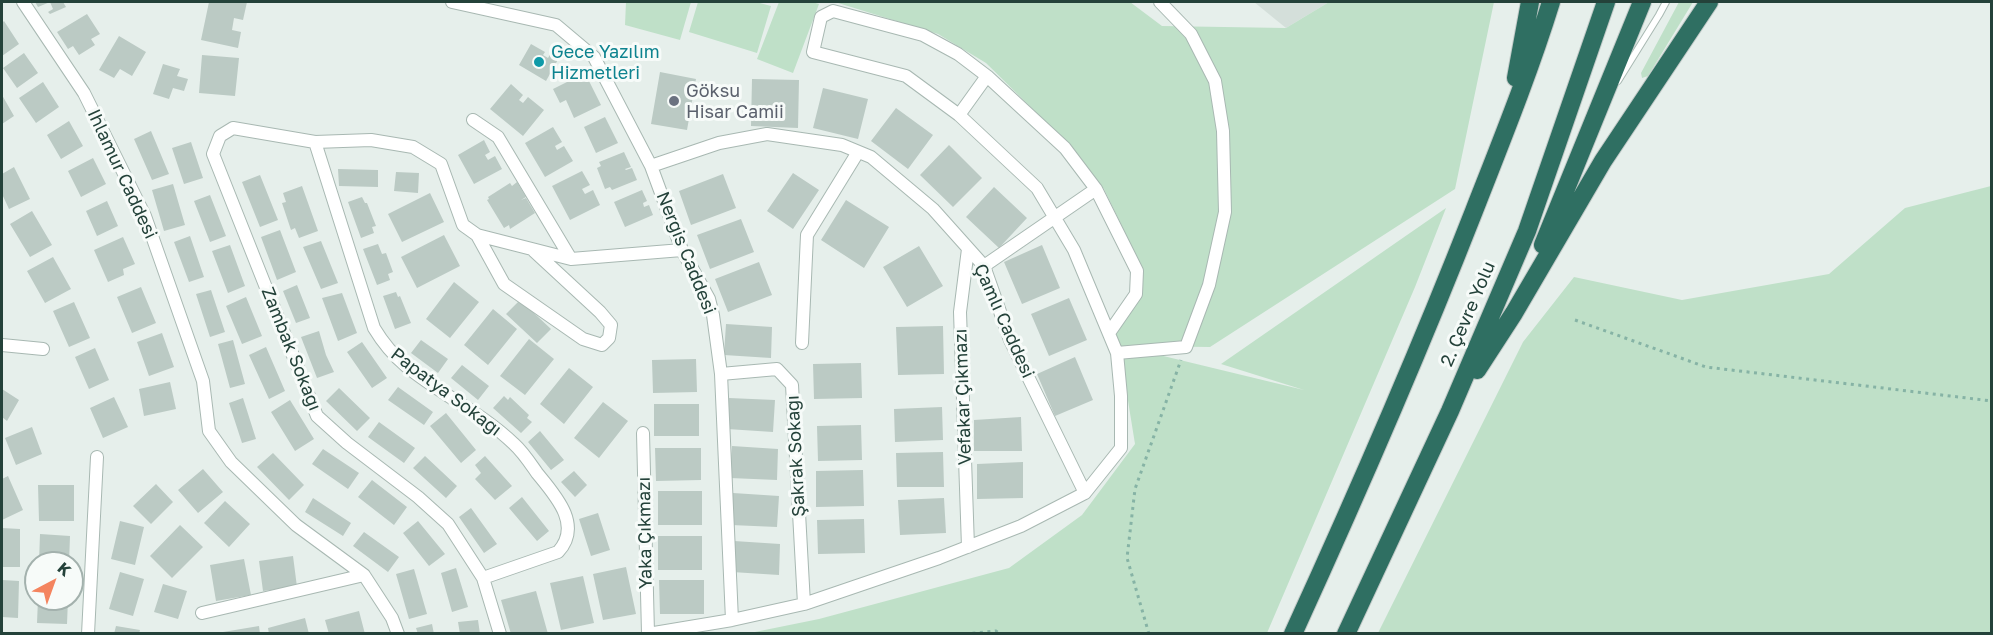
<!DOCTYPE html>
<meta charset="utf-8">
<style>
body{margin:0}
#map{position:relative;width:1993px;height:635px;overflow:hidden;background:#e6efeb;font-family:"Golos Text",sans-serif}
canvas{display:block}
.frame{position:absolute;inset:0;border:3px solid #24423a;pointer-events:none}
.north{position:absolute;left:24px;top:551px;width:60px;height:60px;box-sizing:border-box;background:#f7fbf9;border:2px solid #a3b1ad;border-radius:50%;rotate:41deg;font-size:16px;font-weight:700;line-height:24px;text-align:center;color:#24423a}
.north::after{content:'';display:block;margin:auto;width:21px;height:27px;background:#f4845f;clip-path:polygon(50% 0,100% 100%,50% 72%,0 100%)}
</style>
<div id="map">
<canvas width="1993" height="635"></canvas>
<div class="frame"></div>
<div class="north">K</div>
</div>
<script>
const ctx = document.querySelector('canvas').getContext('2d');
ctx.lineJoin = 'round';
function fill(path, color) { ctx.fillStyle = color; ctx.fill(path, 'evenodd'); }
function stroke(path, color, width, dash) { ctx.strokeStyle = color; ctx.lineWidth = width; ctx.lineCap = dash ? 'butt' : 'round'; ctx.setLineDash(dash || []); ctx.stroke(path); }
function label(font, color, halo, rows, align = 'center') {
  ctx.font = font + ' "Golos Text",sans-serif'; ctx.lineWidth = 6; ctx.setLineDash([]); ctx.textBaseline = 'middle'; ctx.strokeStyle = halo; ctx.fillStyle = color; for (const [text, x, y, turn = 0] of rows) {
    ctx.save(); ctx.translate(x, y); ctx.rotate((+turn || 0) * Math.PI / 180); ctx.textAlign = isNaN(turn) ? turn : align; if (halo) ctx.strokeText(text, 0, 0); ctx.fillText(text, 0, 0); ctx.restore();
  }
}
fill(new Path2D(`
 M1254,2H1329L1286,28Z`), '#d4dfda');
fill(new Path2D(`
 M626,2H691L680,40L625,25Z
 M698,2H756L771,6L757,53L689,32Z
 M779,2H812L819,4L793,73L757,59Z
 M835,2H1130L1162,26L1286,28L1329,2H1494L1455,189L1210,347L1122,346L1304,390L1221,364L1446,208L1415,287L1267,633L745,634L819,619L1009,568L1082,515L1135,444L1119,345L1111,333L1140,295L1141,266L1104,189L1063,139L986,63L938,34Z
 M1679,2H1693L1648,76L1642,78L1641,73Z
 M1991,186V633H1378L1523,342L1574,277L1682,300L1829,274L1905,208Z`), '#bfe0c8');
fill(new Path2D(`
 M35,2H63L66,7L50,14L48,12L53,9L50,2L38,7Z
 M209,2H247L243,20L234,18L232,30L241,32L238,48L201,40Z
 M87,14L100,34L91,39L95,45L79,55L73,46L68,49L57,32Z
 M4,21L19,44L2,56V23Z
 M119,36L146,52L132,76L120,69L114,78L99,70Z
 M531,44L545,52L543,55L548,58L552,51L560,56L546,81L519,65Z
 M24,53L38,73L17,88L3,68Z
 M202,55L239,58L235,96L199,93Z
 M163,64L180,69L177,76L188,79L184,91L173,88L169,99L153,94Z
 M660,72L696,79L687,130L651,124Z
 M585,73L601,105L574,118L566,100L560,103L553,89Z
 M752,79L799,80L798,128L751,126Z
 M43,82L59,107L36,123L19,98Z
 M511,84L523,95L519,100L523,103L528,97L544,110L523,136L490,109Z
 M823,88L868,99L858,139L813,128Z
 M2,95L14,116L2,124Z
 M896,108L933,135L908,169L871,141Z
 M605,117L618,143L596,153L584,127Z
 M69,121L83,146L61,159L47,135Z
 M553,127L562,142L555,146L557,150L564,146L573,161L545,177L525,143Z
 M151,131L169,174L152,180L134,139Z
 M484,140L490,152L485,155L488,160L495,156L502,169L474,184L458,155Z
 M191,142L203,178L184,184L172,148Z
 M949,145L982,178L953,207L920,175Z
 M624,152L631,167L625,169L626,170L632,168L637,180L612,190L610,187L605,189L597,168L601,166L599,162Z
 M93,158L106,184L81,197L68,171Z
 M14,167L30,199L9,209L2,194V174Z
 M338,169L378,170V187L339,186Z
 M582,171L590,185L582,189L585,194L593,190L600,205L570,220L552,186Z
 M396,172L419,173L418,193L394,191Z
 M793,173L819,190L793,229L767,211Z
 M723,174L736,208L691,225L679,191Z
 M260,175L278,220L260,227L242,182Z
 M517,182L526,197L521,200L526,198L535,213L510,229L509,225L504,228L487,200L489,199L488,197L510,183L512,186Z
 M173,184L185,225L164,231L152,190Z
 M302,186L318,231L299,238L295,228L291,230L282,203L286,202L283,193Z
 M994,187L1027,218L999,248L966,217Z
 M642,190L647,201L643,203L644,207L649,205L653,215L625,227L614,202Z
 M430,193L444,222L402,242L388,214Z
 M210,195L226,236L210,242L194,201Z
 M362,197L365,203H367L376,226L372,227L374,233L361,238L348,202Z
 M846,200L889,227L864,268L821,240Z
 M107,201L118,226L97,236L86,211Z
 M32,211L52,245L30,257L10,224Z
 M741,219L754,252L710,269L697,235Z
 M280,230L296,272L277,280L261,237Z
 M444,235L460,266L417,288L401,257Z
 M190,236L204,277L189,282L174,242Z
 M123,237L135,264L123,269L124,275L108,282L94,250Z
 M321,241L338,283L321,289L303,247Z
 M378,244L382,254L386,253L393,272L388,274L390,280L377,285L363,249Z
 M230,245L245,286L228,293L212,251Z
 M1042,245L1060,288L1022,304L1004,262Z
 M919,246L943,286L907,307L883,267Z
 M53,257L71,289L45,303L27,271Z
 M759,262L772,295L728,312L715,279Z
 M454,282L479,302L450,338L426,319Z
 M297,285L310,318L296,323L283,291Z
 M141,287L156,323L132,333L117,297Z
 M211,290L225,332L210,337L196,294Z
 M396,292L398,297L400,296L411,323L395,329L383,296Z
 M342,293L357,333L338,341L322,298Z
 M246,297L262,336L242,344L226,306Z
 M1069,298L1087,340L1049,356L1031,314Z
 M520,300L551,329L537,343L506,314Z
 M74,302L90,338L69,347L53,311Z
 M493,309L517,329L488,365L464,345Z
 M726,324L772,327L771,358L724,355Z
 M943,326L944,374L898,375L896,327Z
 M319,331L326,355L334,372L317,378L301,337Z
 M162,333L174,367L149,376L137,342Z
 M529,339L554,359L525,395L500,376Z
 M233,340L245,384L230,388L218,344Z
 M421,340L448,359L438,373L411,353Z
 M362,342L387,378L372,388L347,352Z
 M266,347L285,391L269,399L249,355Z
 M95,348L109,380L89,389L75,357Z
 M1075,357L1093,400L1055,416L1037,374Z
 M696,359L697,392L653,393L652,360Z
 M861,363L862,398L814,399L813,364Z
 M462,365L489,386L478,400L451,378Z
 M569,368L593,387L564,424L540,404Z
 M170,382L176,409L144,416L139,389Z
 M398,387L433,412L424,425L388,400Z
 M339,388L370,418L357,431L326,401Z
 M2,389L19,400L7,421L2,417Z
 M504,396L508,400L510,397L529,415L527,418L532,422L521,433L493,408Z
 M114,397L128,427L103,438L90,408Z
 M243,398L256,439L242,443L229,403Z
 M729,398L775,400L773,432L727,429Z
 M290,400L314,439L295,451L271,412Z
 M603,402L628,421L599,458L574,438Z
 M654,404H699V436H654Z
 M942,407L943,440L895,442L894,409Z
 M446,413L476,450L461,463L430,426Z
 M1021,417L1022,451H974V420Z
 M379,422L415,448L404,463L368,437Z
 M861,425L862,460L818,461L817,426Z
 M32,427L42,454L16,465L5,438Z
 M540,431L564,460L551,470L528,442Z
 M732,446L778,449L777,480L730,478Z
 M655,448H701V480L656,481Z
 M323,449L359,473L348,489L312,464Z
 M943,452L944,487H897L896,453Z
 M273,453L304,485L289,500L257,467Z
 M425,456L457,486L446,498L413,468Z
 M485,456L512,486L495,500L475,479L481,473L475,465Z
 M1023,462V498L977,499V464Z
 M203,469L223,492L198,513L178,490Z
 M863,470L864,506L816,507V471Z
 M574,471L587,485L575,497L561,482Z
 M8,476L23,510L2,520V479Z
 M372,480L407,507L394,525L358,497Z
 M156,484L173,502L151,524L133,506Z
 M38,485H74V521H39Z
 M658,491H702V525H658Z
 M733,493L779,496L777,527L731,525Z
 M522,497L549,531L537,541L509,508Z
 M313,498L351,523L343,536L305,512Z
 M944,498L946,533L900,535L898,500Z
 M225,501L250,524L229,547L204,523Z
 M471,508L497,544L484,553L459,517Z
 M598,513L610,550L591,556L579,519Z
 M864,519L865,553L818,554L817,520Z
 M120,521L144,527L135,565L111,559Z
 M418,521L445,554L429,566L403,533Z
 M180,525L203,547L172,578L150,556Z
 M2,528L20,529V567H2Z
 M364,532L399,557L388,572L353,546Z
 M40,534L70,536L69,563H39Z
 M658,536H702V570H658Z
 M734,541L780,544L779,575L732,572Z
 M293,556L297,587L263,591L259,561Z
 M244,559L251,595L216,601L210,565Z
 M626,567L636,614L603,620L593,574Z
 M456,568L468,607L452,612L441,573Z
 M414,569L427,614L409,619L396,574Z
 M120,572L144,579L133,616L109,609Z
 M583,576L594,623L561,630L550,583Z
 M2,580L19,581L18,618L2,617Z
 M659,580H704V614H660Z
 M163,584L187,591L178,619L154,612Z
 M536,591L548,634H511L501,600Z
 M38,599H68L67,624L37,623Z
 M359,611L365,634H329L325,620Z
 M305,618L309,634H269L268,628Z
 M478,620L480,634H460L458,622Z
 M432,624L434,634H418L416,628Z
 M116,626L140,630L139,634H114Z
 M259,626L260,634H223V632Z`), '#bbcac4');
const lane = new Path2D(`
 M1618,81L1659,15L1666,2`);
const street = new Path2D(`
 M23,2L84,93L145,216L203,381L209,431L231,462L296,525L364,575L392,618L398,634
 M452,2L556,25L594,57L651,166L682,250L709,299L713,315L721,374L732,620
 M959,115L987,76
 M473,120L498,137L571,259
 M315,142L374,328C383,343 393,355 406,366C440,394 482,413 514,444C523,452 530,463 537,473C555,495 583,525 558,552L483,578
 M651,166L719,143L767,134L842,145L871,157L933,209L984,266L1010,340L1085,493
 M477,235L504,284L583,339L602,345L609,338L611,325L600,312L534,251
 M984,266L1096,189
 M802,343L807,235L858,152
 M2,345L43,349
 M1117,353L1186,347L1209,285L1225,212L1223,131L1215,81L1191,34L1160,2
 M721,374L777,369L792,385L804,604
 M643,433L648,633
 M968,547L960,312L968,249
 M202,613L364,575
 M88,634L97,457
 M500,634L483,578L448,524L418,497L347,443L317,416L213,154L220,136L233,128L315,142L371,140L413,147L441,164L463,225L477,235L571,259L682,250
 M648,634L732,620L804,604L939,558L1021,526L1085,493L1121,448V396L1117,353L1074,250L1037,188L959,115L906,76L813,52L821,17L833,11L923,35L958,54L987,76L1065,148L1096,189L1137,271L1136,294L1109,333`);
const highway = new Path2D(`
 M1516,78L1530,2
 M1543,245L1642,2
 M1477,370L1514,313L1603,161L1709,2
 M1293,634C1357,494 1418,354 1474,211C1501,142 1529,73 1551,2
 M1346,634L1450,411L1527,231L1606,2`);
stroke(lane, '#a8b8b2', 8);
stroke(street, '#a8b8b2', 14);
stroke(highway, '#c2cac8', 20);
stroke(new Path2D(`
 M1575,320L1706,367L1992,401
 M965,634L996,631L1000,634
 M1149,634L1127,558L1135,489L1181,360`), '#86b3a5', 3, [3, 4.5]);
stroke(lane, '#fff', 6);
stroke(street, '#fff', 12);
stroke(highway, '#2f6f62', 18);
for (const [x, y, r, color] of [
 [539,62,6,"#0f9aa8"],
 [674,101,6,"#6b7280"]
]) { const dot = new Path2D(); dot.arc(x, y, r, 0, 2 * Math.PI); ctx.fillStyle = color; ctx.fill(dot); stroke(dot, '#f7fbf9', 2); }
label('18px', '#0d838f', '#f7fbf9', [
 ["Gece Yazılım",551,52],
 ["Hizmetleri",551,73]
], 'left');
label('18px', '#5b616d', '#f7fbf9', [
 ["Göksu",686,91],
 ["Hisar Camii",686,112]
], 'left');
label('18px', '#24423a', '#f7fbf9', [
 ["Ihlamur Caddesi",122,174,65],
 ["Nergis Caddesi",686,253,68],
 ["2. Çevre Yolu",1468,314,-67],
 ["Çamlı Caddesi",1004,321,66],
 ["Zambak Sokağı",291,349,68],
 ["Papatya Sokağı",446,392,37],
 ["Vefakar Çıkmazı",963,397,-92],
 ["Şakrak Sokağı",796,456,-93],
 ["Yaka Çıkmazı",645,533,-91]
]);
</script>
